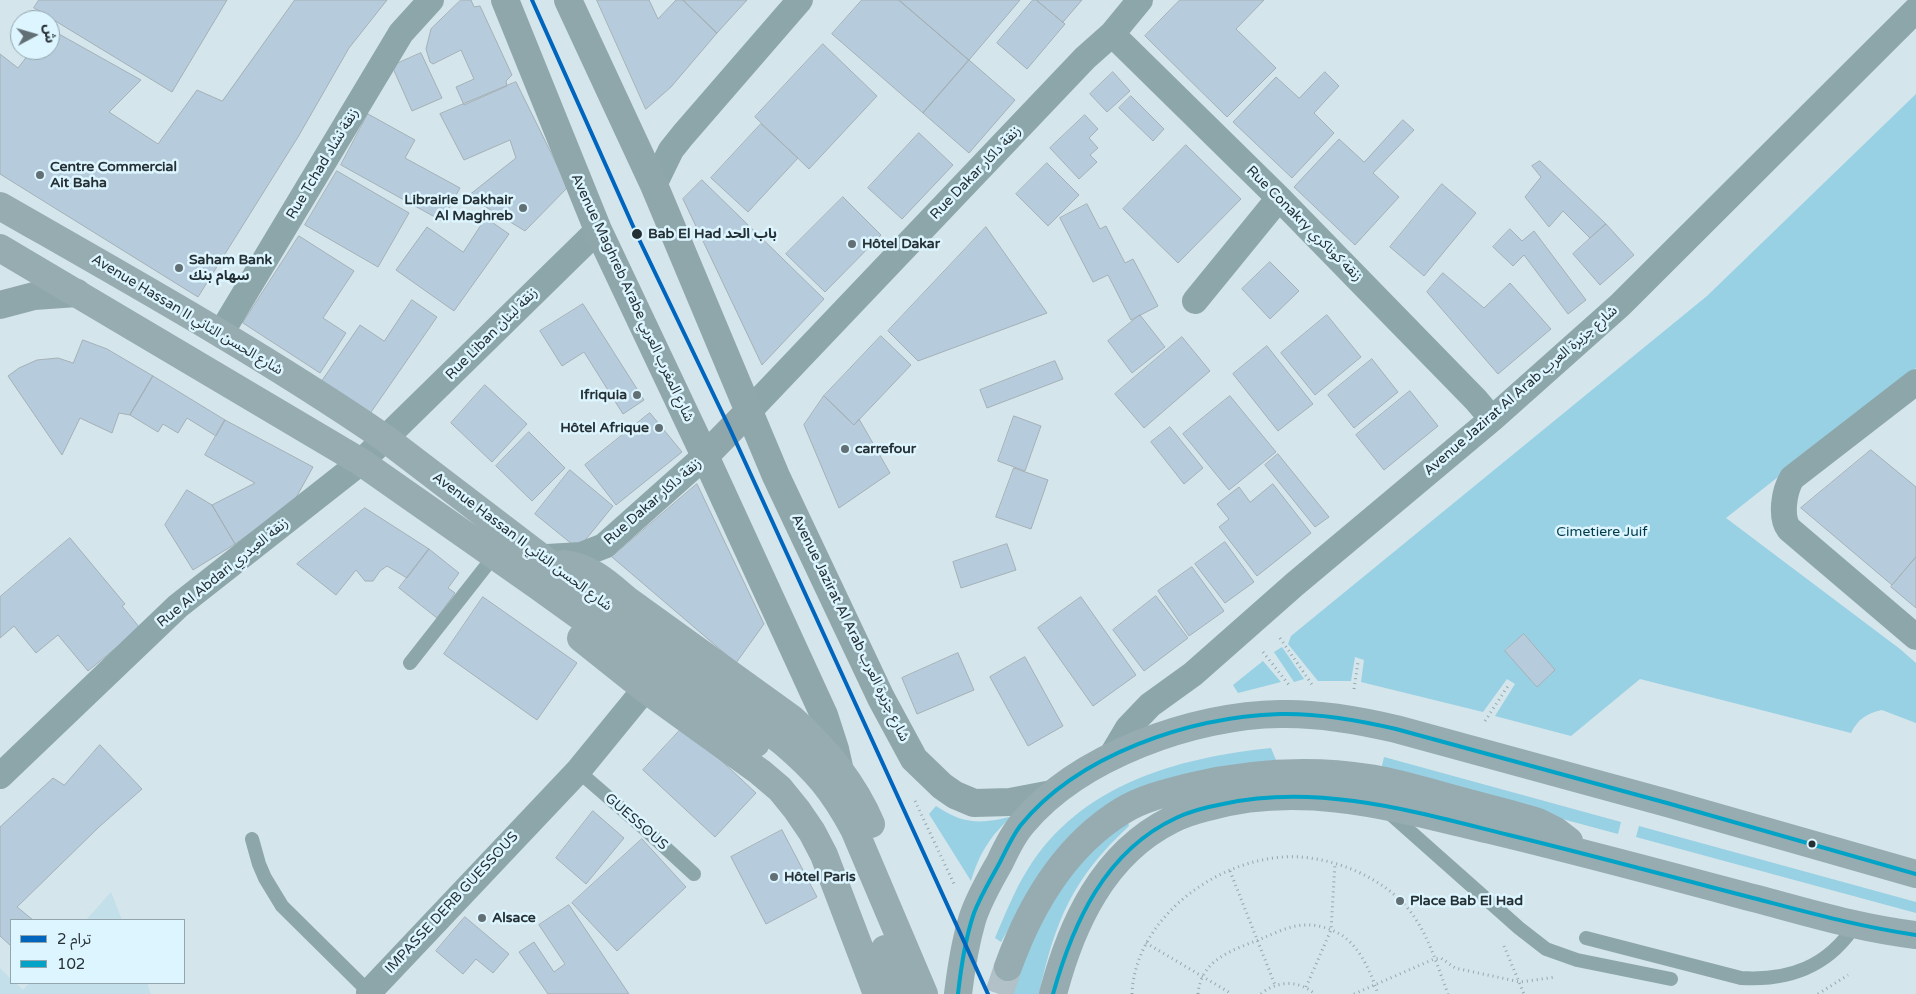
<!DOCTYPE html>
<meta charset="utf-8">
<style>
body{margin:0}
#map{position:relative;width:1916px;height:994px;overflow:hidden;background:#d4e5eb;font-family:"Varela Round","Noto Sans Arabic",sans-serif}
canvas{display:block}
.legend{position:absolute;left:10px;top:919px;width:175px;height:65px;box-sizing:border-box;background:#ddf5ff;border:1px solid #93a6ae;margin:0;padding:6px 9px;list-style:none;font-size:15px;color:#253035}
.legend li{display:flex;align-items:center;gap:10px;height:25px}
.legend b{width:25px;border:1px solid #93a6ae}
.north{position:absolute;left:10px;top:10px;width:50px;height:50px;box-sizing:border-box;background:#ddf5ff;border:1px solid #93a6ae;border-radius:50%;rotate:84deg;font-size:14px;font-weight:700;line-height:20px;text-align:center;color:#253035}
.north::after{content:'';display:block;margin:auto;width:18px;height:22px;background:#626f75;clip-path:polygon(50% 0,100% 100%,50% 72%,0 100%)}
</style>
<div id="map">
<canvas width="1916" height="994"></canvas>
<ul class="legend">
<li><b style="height:6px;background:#0065bd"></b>ترام 2</li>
<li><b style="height:6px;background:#02a3c6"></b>102</li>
</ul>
<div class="north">ش</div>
</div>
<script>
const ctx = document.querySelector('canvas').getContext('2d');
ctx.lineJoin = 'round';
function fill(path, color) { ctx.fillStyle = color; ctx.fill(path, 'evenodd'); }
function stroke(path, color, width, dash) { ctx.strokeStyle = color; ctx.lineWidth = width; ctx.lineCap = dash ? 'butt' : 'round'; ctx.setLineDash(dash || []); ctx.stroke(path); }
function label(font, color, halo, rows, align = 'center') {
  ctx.font = font + ' "Varela Round","Noto Sans Arabic",sans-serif'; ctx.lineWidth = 5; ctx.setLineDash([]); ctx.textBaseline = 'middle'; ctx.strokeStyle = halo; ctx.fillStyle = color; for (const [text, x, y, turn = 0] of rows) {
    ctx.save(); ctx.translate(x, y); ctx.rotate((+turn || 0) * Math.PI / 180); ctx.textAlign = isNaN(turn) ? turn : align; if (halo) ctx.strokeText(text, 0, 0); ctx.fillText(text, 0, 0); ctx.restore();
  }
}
fill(new Path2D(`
 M111,892L122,920H86Z
 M0,968L11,979V983H16L23,990L29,983H147L151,994H0Z`), '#c3dfea');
fill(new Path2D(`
 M1916,94V368L1726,518L1900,649L1916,663V723L1882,710C1867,713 1858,719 1851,733L1640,679L1571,736L1495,716L1515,684L1507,679L1483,712L1361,682L1364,660L1355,657L1351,681H1318L1288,644L1291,636L1707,296ZM1524,634L1555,670L1537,687L1505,650Z
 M1282,647L1304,679L1294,682L1274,652Z
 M1263,661L1281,682L1238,693L1233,685Z
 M1271,748L1276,760L1214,768L1165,785L1018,912L1001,942L995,938C1005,915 1014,891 1028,869C1081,784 1177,758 1271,748Z
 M1384,757L1621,822L1618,834L1381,770Z
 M936,806C964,825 982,824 1013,816C991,834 979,854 971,881L929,814Z
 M1128,822L1129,826C1073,878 1055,920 1039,994H1012L1010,991L1020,961L1044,911L1088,852Z
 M1639,826L1916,902V913L1636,837Z`), '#98d0e4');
const building = new Path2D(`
 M39,0H227L172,92L34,8Z
 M295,0H387L349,48L298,137L198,297L0,174V54L18,68L32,50H50V29L141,80L109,112L158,144L197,90L222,101Z
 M461,0H471L474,7L480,6L512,75L506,81L507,86L464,105L456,87L474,79L461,50L433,64L430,62L426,49L431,29Z
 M597,0H649L658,19L676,0H683L717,33L671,87L646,109Z
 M683,0H747L717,33Z
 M862,0H899L969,60L923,113L832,34Z
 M899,0H1020L969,60Z
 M1033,0H1036L1065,24L1027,69L997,43Z
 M1037,0H1082L1063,22Z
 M1180,0H1264L1236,29L1276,68L1227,117L1145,36Z
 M823,44L877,96L809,169L755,117Z
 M421,53L442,98L412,111L392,66Z
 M969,60L1015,100L969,153L923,113Z
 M1113,72L1130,91L1107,112L1090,94Z
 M1325,72L1339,86L1314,113L1334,133L1292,178L1233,122L1276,77L1299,98Z
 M516,82L568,187L525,231L468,196L516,158L510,140L464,160L440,114Z
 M1131,96L1164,129L1153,141L1119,108Z
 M368,114L415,140L405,158L460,188L442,221L341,165Z
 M1085,115L1098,129L1089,138L1098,148L1090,155L1097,162L1079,179L1050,148Z
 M1403,120L1414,130L1373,173L1399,197L1355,245L1294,187L1339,139L1364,162Z
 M761,124L798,158L748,212L711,178Z
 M919,133L953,165L902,219L868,188Z
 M1186,145L1241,199L1178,263L1123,209Z
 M1540,161L1606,224L1590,238L1563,211L1549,227L1525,197L1541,177L1532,166Z
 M1047,163L1079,195L1048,226L1016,194Z
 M337,171L409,213L378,267L305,225Z
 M702,180L824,299L762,365L683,199Z
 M1442,184L1476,213L1424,276L1390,247Z
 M843,197L881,235L825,292L786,254Z
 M1087,204L1100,229L1106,226L1125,263L1133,259L1158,306L1131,320L1108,275L1093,282L1060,218Z
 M486,218L509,234L454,311L396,270L427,227L463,252Z
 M1606,224L1634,255L1600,285L1573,254Z
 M986,227L1047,313L918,361L888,331Z
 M1510,229L1522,241L1534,231L1586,300L1568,314L1524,255L1513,266L1493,247Z
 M299,236L354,271L323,318L346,333L320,373L243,323Z
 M1270,262L1299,291L1270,319L1242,289Z
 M1443,273L1484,308L1510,283L1551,329L1498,374L1427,292Z
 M412,300L437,317L369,415L321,382L360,325L384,341Z
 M583,304L644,400L623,414L584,352L562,366L540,331Z
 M1140,315L1165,347L1132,373L1108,341Z
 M1327,315L1361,357L1315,395L1281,353Z
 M881,336L911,365L854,425L824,396Z
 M1182,337L1210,371L1144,428L1115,394Z
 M83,340L107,349L153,376L130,415L119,413L112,433L80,418L62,455L8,376L19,368L37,360L58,358L73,363Z
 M1267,346L1313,404L1278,431L1233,374Z
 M1372,359L1398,392L1354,428L1328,395Z
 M1055,361L1063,379L987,408L980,390Z
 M153,376L225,420L216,436L187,418L178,433L163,424L158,432L130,415Z
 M485,385L527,424L492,462L451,423Z
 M1410,391L1438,426L1384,470L1356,435Z
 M824,396L854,425L859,419L890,473L839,508L804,425Z
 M1230,396L1276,452L1229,490L1183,434Z
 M650,413L682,452L616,505L585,465Z
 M1014,416L1041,426L1025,471L998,461Z
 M225,420L313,467L293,503L235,544L212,505L255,483L205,455Z
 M1170,427L1203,468L1184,484L1151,442Z
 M529,432L565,468L532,501L496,466Z
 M1871,450L1916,487V557L1892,585L1801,508Z
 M1278,454L1329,517L1315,527L1265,465Z
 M1014,468L1048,480L1031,529L996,517Z
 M570,470L613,506L578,549L535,514Z
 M697,484L764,624L736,663L612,557Z
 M1273,484L1311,533L1257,576L1219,527L1229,519L1217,504L1239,487L1250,502Z
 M187,490L212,505L235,544L193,570L165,525Z
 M365,508L429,549L407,578L387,566L380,571L373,581H365L356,570L336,595L297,564Z
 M70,538L125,604L122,606L140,628L88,671L58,635L36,653L14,626L0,638V597Z
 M1225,542L1254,582L1225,603L1195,564Z
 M1007,544L1016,570L961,588L953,562Z
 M429,549L459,573L448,588L455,593L437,618L399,588Z
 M1916,557V608L1891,587Z
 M1192,567L1224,611L1189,636L1158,591Z
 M1156,596L1188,638L1144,671L1113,630Z
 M483,597L577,663L537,720L444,654Z
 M1081,597L1136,675L1093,706L1038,628Z
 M1524,634L1555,670L1537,687L1505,651Z
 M958,653L974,690L917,714L902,678Z
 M1025,657L1063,726L1028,746L990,677Z
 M684,726L756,793L715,837L643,770Z
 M100,745L142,789L99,827L17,907L33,920H11V946L0,936V827L53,778L64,785Z
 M593,811L624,838L586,884L556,858Z
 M782,830L817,897L766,924L731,857Z
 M642,839L686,887L617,951L572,903Z
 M569,905L629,994H548L519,952L534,942L554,972L565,964L539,925Z
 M465,917L509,954L493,973L476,959L463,974L436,951Z`);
fill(building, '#b6ccdc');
stroke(building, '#a4b0b6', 1);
stroke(new Path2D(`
 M999,994L1008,967`), '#b1c1c7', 28, [28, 14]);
stroke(new Path2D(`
 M1280,638L1313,686
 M1263,652L1289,685
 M1354,689L1358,662
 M1485,721L1508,686
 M915,801L955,886
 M1230,871L1275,985
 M1146,943L1232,994
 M1504,946L1524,994
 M1306,987L1331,930L1335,863
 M1132,994C1135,915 1225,852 1301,857C1336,860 1371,874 1397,897C1425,922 1435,960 1448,994
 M1198,994C1201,958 1234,950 1263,938C1275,933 1289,926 1303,925C1316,924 1331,928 1343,936C1361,949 1371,973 1378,994
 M1261,994C1277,980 1299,980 1315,994
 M1354,994L1434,959L1441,958L1455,968L1520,982L1556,977
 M1818,994L1848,975`), '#94a9ab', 3, [1, 4]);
stroke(new Path2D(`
 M410,663L494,556
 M578,771L645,829L694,874
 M1386,810L1519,928L1546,949L1577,960L1671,979
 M252,839L259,864L265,878L282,906L369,992
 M1586,938L1741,978C1789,981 1828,967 1855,925`), '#8da6a9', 14);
stroke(new Path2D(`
 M1112,34L1279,198L1476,400L1492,419
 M654,185L671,150L683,135L800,0
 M1195,301L1279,198
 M221,333L401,33L431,0
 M1916,382L1792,478C1784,491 1780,517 1789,529L1916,637
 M749,411L1085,58L1112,34L1140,0
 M547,557L581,555L604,546L705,456
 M1112,755L1128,728L1150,705L1193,674L1295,584L1492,419L1620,305L1916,10
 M0,776L178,606L361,462L598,230
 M369,992L578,771L645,689`), '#8da6a9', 26);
stroke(new Path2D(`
 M505,0L598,230L705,456L824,715L835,749L839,767
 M568,0L654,185L776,476L881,698L914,759L942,786L955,795L974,803L1010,802L1052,794
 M0,305L34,296L77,293
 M705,456L749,411`), '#8fa7aa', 28);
stroke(new Path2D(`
 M0,206C131,281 262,354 386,439L783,742C817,771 833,790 854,829L924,994
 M0,248L361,462L538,586L756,743
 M563,564C590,567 606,582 626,599L791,718C826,749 853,782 871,824
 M581,638L645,689L760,772L780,789L797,810L812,832L824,855L877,994
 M885,949L902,994
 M1008,967C1030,906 1065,846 1122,811C1143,798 1169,792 1193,786C1250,773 1311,769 1369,778C1398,782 1426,792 1454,799C1482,807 1510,813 1538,822L1556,831L1569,841
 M958,994C961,969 965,944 972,920C978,900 990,880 1000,862C1006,849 1013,834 1023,823C1079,756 1194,715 1280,714C1319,713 1358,720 1396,729L1667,803L1916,874
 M1053,994C1071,925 1103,854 1171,820C1182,814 1196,810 1208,807C1303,780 1397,808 1490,830C1573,850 1656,872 1738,894C1797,909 1855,928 1916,935`), '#96acb0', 28);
stroke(new Path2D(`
 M958,994C961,967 965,939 974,913C981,895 991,879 1000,862C1006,850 1012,837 1020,826C1078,754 1190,717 1280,714C1319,713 1358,720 1396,729L1667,803L1916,874
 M1053,994C1073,923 1105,851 1176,818C1190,811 1207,807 1223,804C1319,783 1416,812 1509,835C1591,855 1672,877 1753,898C1807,912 1860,927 1916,935`), '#02a3c6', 4);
stroke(new Path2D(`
 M532,0L637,235L730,429L988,994`), '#0065bd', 4);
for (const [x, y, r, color] of [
 [40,175,5,"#626f75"],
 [523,208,5,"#626f75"],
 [637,234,6,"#253035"],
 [852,244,5,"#626f75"],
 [179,268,5,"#626f75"],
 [637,395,5,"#626f75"],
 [659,428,5,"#626f75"],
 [845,449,5,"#626f75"],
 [1812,844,4.5,"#253035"],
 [774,877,5,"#626f75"],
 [1400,901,5,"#626f75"],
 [482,918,5,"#626f75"]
]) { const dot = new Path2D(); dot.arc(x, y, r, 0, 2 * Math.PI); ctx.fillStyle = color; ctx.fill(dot); stroke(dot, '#ddf5ff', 2); }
label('14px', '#253035', '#ddf5ff', [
 ["Rue Tchad زنقة نشاد",323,164,-59],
 ["Rue Dakar زنقة داكار",976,173,-46],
 ["Rue Conakry زنقة كوناكري",1304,224,45],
 ["Avenue Maghreb Arabe شارع المغرب العربي",632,298,65],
 ["Avenue Hassan II شارع الحسن الثاني",187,315,31],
 ["Rue Liban زنقة لبنان",492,334,-45],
 ["Avenue Jazirat Al Arab شارع جزيرة العرب",1521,391,-41],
 ["Rue Dakar زنقة داكار",653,502,-41],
 ["Avenue Hassan II شارع الحسن الثاني",522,542,37],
 ["Rue Al Abdari زنقة العبدري",223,573,-39],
 ["Avenue Jazirat Al Arab شارع جزيرة العرب",850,628,64],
 ["GUESSOUS",636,822,41],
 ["IMPASSE DERB GUESSOUS",452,903,-47]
]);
label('bold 14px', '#253035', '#ddf5ff', [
 ["Centre Commercial",50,167],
 ["Ait Baha",50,183],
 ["Librairie Dakhair",513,200,"right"],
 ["Al Maghreb",513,216,"right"],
 ["Hôtel Dakar",862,244],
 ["Saham Bank",189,260],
 ["سهام بنك",189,276],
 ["Ifriquia",627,395,"right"],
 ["Hôtel Afrique",649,428,"right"],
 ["carrefour",855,449],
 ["Hôtel Paris",784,877],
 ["Place Bab El Had",1410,901],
 ["Alsace",492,918]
], 'left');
label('bold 14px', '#253035', '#ddf5ff', [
 ["Bab El Had باب الحد",648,234]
], 'left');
label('14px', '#003b4b', '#ddf5ff', [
 ["Cimetiere Juif",1602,532]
]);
</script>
